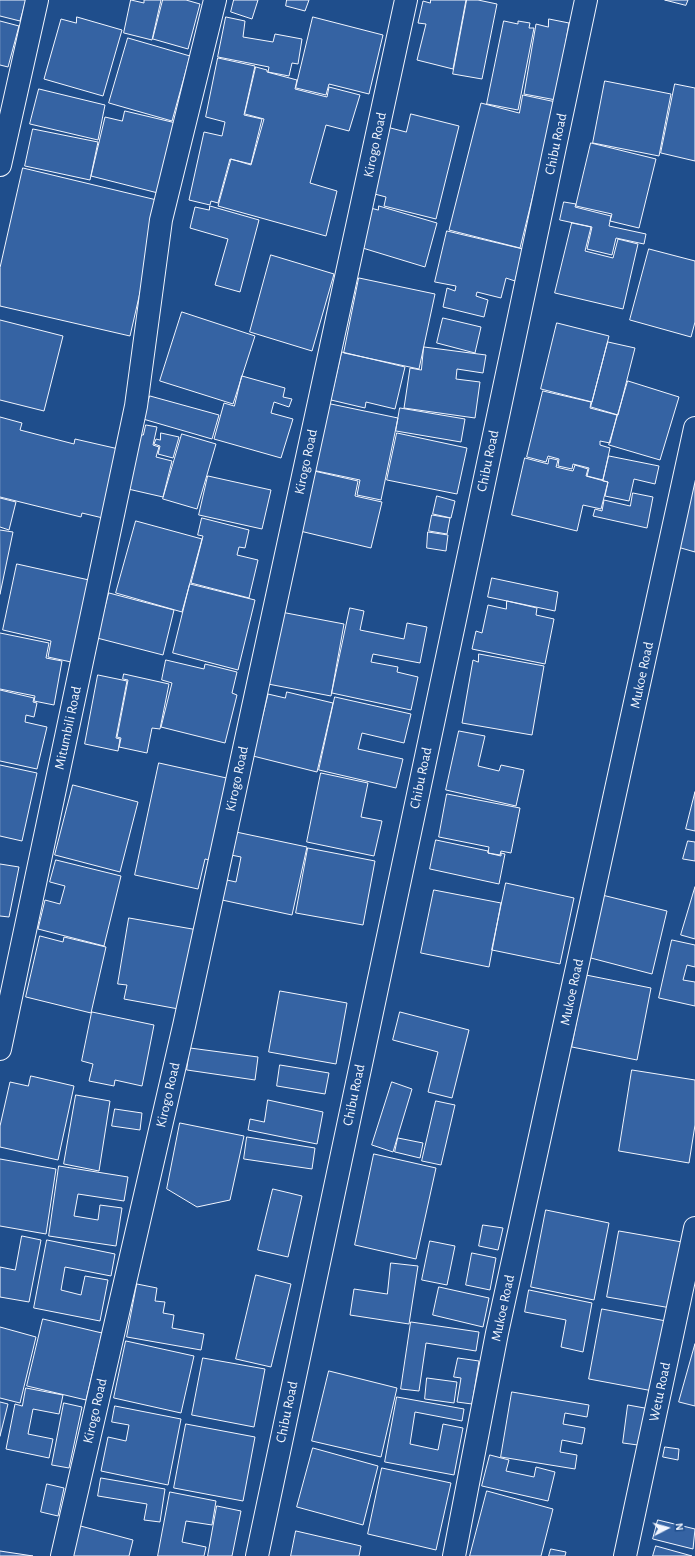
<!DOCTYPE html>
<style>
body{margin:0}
#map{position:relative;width:695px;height:1556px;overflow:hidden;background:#1f4e8c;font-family:"Alegreya Sans",sans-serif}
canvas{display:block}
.north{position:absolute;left:647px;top:1508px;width:40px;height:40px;-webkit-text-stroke:3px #1f4e8c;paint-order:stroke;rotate:84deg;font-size:11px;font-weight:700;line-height:16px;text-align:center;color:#f2f6ff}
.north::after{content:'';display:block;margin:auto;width:14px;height:18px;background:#f2f6ff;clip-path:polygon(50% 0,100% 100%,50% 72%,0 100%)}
</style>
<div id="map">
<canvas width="695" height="1556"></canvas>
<div class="north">N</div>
</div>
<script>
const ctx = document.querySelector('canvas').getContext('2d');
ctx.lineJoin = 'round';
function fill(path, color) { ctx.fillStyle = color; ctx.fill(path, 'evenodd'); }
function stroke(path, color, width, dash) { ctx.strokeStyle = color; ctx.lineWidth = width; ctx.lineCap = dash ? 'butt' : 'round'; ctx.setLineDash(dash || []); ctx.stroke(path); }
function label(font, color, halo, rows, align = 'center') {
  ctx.font = font + ' "Alegreya Sans",sans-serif'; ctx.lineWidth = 3; ctx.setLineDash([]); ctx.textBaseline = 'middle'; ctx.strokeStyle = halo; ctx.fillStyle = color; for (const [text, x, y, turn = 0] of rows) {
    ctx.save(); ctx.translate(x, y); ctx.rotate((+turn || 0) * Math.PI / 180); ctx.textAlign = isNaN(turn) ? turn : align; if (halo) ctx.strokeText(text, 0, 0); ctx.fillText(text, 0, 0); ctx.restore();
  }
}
const building = new Path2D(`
 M0,0H26L20,21L0,16Z
 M131,0L144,3V0H161L152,40L124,33Z
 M163,0H186L200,4L188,49L153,39Z
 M234,0H258L252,19L231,12Z
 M287,0H309L305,11L286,6Z
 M431,0H466L453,69L417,60L426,24L418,23L423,1L430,3Z
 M467,0H478L497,4L482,79L453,74Z
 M665,0H688L686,5Z
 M77,17L122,30L103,96L44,79L61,19L76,23Z
 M226,17L245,21L243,37L273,42L275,34L302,39L298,64L292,63L289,76L268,72L269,67L218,57Z
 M313,17L383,35L369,94L329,84L326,95L296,88Z
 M549,19L569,23L556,100L524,94L536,24L548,27Z
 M0,21L19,26L8,67L0,65Z
 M504,21L518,24V21L530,23L529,28H534L518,110L487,104Z
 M128,38L190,56L172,121L109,103Z
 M218,58L255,66L244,115L262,119L251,164L230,159L218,203L211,201L210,205L189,200L204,132L222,136L225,122L206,117Z
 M256,67L267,70V72L297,80L295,89L327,97L329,87L360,95L349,131L326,125L310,183L337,191L326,236L218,206L231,159L251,165L264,119L245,114Z
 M605,81L671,94L659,156L593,143Z
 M675,84L695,88V161L661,153Z
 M39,89L105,105L98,140L30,124Z
 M523,95L556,102L520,248L449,230L481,103L519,113Z
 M125,111L176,123L158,193L91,176L105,117L122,121Z
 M411,114L459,126L436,219L384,206L386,197L367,192L383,126L406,132Z
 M33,129L98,142L90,180L25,166Z
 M591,143L656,159L639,228L610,221L612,214L576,206Z
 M23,168L161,201L130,336L0,306V268Z
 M564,202L576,204L575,207L611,216L609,226L646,234L644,244L616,238L612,255L587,249L592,227L560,220Z
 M210,206L259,220L240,292L215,285L228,239L190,228L195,207L209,210Z
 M379,206L437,223L425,267L356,246L367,207L378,210Z
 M572,223L591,227L585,251L613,258L618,239L638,244L623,309L555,293Z
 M447,231L523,249L515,281L506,278L501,298L477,292L476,296L488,300L484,317L443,307L447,288L455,291L456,286L435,282Z
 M649,249L695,261V322L691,337L630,320Z
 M271,255L334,274L312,351L250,332Z
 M359,278L435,294L419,369L344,353Z
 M182,312L255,336L233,404L160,381Z
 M443,318L481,327L475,353L437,343Z
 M0,320L63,336L44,411L0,400Z
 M557,323L609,336L592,402L541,389Z
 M608,342L635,348L618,415L591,407Z
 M424,347L486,355L483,373L457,369L456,379L480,382L475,418L404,408L410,368L421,370Z
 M342,352L405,367L395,409L366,402L365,408L331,400Z
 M242,376L285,388L283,397L292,399L289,407L274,402L271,413L293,419L281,458L214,439L224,403L234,406Z
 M628,381L679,397L660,460L609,445Z
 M543,391L591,402L590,408L617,415L610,443L600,441V445L610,448L603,480L587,476L589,468L573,464L572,469L558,466L559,459L548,456L546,462L527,457Z
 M150,396L219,415L212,439L143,419Z
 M326,403L398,418L381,500L357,495L360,480L312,470Z
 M400,408L465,419L461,442L396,431Z
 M0,417L22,423L20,430L74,444L75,439L123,450L107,519L82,513L81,517L0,497Z
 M146,425L157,427L153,445L159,447L156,457L172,461L163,497L128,489L141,435H143Z
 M161,433L179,437L173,458L158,454L160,446L154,444L156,439L160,440Z
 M397,433L467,448L457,494L387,480Z
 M182,434L216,444L197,509L163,499Z
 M609,456L659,466L655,484L634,479L629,501L605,496L608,482L603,481Z
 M525,458L548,464L549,458L558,460L556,467L573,471L575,465L588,469L586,476L608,482L601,509L583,505L577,531L512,515Z
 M314,471L358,481L355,496L382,502L371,548L300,531Z
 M208,476L271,490L262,529L199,515Z
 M694,484L695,485V552L674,546Z
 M633,493L653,497L647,528L593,516L595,509L602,511L604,500L630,506Z
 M437,496L455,501L451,518L433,514Z
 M0,498L16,502L9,530L0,527Z
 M432,515L450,518L447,534L429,531Z
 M202,518L249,530L245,548L239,547L237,555L258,560L249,598L191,583L203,536L198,535Z
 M136,521L202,539L182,612L116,593Z
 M0,530L13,532L0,594Z
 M428,532L448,535L446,551L427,548Z
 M17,564L89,580L71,662L48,657L51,641L3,630Z
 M492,578L558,592L555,611L488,597Z
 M190,584L255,600L238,670L173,653Z
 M109,593L174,610L163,655L97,638Z
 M507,601L537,608L536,615L554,619L545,664L472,649L476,631L482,633L488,605L506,609Z
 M350,608L364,611L360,630L404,639L407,623L427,627L420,663L373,654L371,662L398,667L397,672L418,677L411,710L332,693Z
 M281,612L344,624L331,696L268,684Z
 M0,633L49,643L46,658L62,661L54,705L34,701L35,696L0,689Z
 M479,654L544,666L532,735L462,723L473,660L478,662Z
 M166,660L204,669L205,664L237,672L232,693L237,695L225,743L161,727L172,683L162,680Z
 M124,674L169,684L160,729L152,728L147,753L119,747L121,738L117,737L128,680L123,679Z
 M98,675L127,681L116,738L120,739L118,751L85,744Z
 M0,690L34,698L33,702L37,703L34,717L26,715L25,722L47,727L37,769L0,761Z
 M287,692L333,703L317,772L253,756L268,694L285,698Z
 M335,697L411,714L404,743L362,733L358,749L403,759L396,788L319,770Z
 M459,731L485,736L478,766L499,771L501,765L524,770L516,806L446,790Z
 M159,763L231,779L213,861L205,859L198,889L135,875Z
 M0,765L37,773L22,841L0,836Z
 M321,773L368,783L361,817L382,821L374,856L307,842Z
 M73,785L138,802L120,872L55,855Z
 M695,792V831L686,829Z
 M447,794L520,808L511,853L501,851L500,855L488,853L489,847L439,837Z
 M236,832L307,847L292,915L222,900L227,880L236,882L241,857L231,855Z
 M436,840L488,851V853L501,856V853L505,854L499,884L430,869Z
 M688,841L695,842V861L683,859Z
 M308,848L375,861L363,925L296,913Z
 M56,860L121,876L104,946L38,929L45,900L60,904L65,886L50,882Z
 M0,864L19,867L9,917L0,916Z
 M506,883L574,898L560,964L492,950Z
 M695,887V939L681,935Z
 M434,890L501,903L489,967L421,953Z
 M602,895L667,911L652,974L587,957Z
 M129,918L198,930L184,1010L124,999L127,985L118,984Z
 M40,936L63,942L64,937L106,947L91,1013L26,997Z
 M672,940L695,945V967L687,965L683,980L695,982V1006L659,998Z
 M586,975L651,988L637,1060L572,1047Z
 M280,991L347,1003L336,1064L269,1052Z
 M92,1012L154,1025L142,1086L115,1080L114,1086L89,1081L93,1064L82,1061Z
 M400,1012L469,1030L452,1098L428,1092L438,1052L393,1040Z
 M190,1048L258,1057L255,1080L187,1070Z
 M280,1065L329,1073L325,1094L277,1086Z
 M632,1070L695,1080V1125L689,1163L619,1151Z
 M31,1076L74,1086L58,1160L0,1147V1126L10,1082L28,1086Z
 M392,1082L412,1089L393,1152L372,1145Z
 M76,1095L110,1101L99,1171L64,1164Z
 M268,1100L323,1112L317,1144L248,1130L250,1119L264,1122Z
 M436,1101L455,1105L441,1165L422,1161Z
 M115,1109L142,1113L140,1130L112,1126Z
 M180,1123L244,1136L230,1200L197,1207L167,1189Z
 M247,1137L315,1148L312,1169L244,1159Z
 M398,1138L423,1143L420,1158L395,1152Z
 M374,1154L436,1168L416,1259L355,1245Z
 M0,1159L56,1169L46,1234L0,1226Z
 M59,1166L128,1177L124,1201L78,1194L74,1216L98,1220L100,1205L122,1208L116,1246L49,1236Z
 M273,1189L302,1196L288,1257L258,1250Z
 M546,1210L609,1223L594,1300L531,1287Z
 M483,1225L503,1228L498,1250L479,1246Z
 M619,1231L682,1242L671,1308L607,1297Z
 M22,1236L41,1240L29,1302L0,1297V1267L15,1270Z
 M47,1240L115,1254L111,1276L65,1267L61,1290L81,1295L85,1276L108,1280L100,1321L34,1308Z
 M430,1241L455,1246L447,1285L422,1280Z
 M472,1253L496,1258L490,1290L466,1285Z
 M391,1263L418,1266L409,1324L350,1315L354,1289L387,1294Z
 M256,1275L291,1284L271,1367L236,1359Z
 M137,1284L157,1288L155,1301L165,1302L163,1313L174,1315L172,1328L204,1334L201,1350L127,1337Z
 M439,1287L489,1298L483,1327L433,1315Z
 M529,1290L592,1303L583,1352L561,1347L566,1320L525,1312Z
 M602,1309L666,1321L653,1391L589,1379Z
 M43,1319L102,1333L86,1400L27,1386Z
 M411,1322L479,1332L476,1351L426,1343L419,1391L401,1389Z
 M0,1327L36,1337L20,1403L0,1398Z
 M126,1341L194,1356L181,1413L114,1398Z
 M695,1344V1406L679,1402Z
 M203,1358L265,1369L254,1427L192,1415Z
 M458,1358L479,1361L472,1404L457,1402L461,1378L454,1377Z
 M329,1371L397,1388L381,1457L312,1441Z
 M427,1378L457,1382L454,1403L425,1399Z
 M26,1388L63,1395L59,1414L33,1409L28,1434L53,1439L49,1458L6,1449L15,1404L22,1406Z
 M512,1392L589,1405L587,1417L565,1413L563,1424L585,1428L582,1444L562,1440L560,1452L577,1455L575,1469L501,1457Z
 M397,1397L464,1409L462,1421L415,1412L410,1444L438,1450L443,1424L463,1428L454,1475L385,1462Z
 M0,1402L8,1404L0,1436Z
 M64,1403L82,1407L69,1468L52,1465Z
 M628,1405L650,1409L645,1446L623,1443Z
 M115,1406L181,1419L168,1485L101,1471L108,1437L126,1441L129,1425L112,1422Z
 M186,1424L255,1437L243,1501L174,1488Z
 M665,1447L679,1449L678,1460L663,1457Z
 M313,1448L378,1466L363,1525L297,1507Z
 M490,1455L509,1460L506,1471L534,1477L536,1467L555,1472L548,1501L482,1486Z
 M382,1468L451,1483L436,1550L368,1534Z
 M101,1478L165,1489L160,1522L144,1520L147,1504L98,1496Z
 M47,1484L64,1488L58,1516L41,1512Z
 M487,1491L553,1509L541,1556H470Z
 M170,1492L216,1501L212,1525L186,1521L182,1542L206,1547L204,1556H158Z
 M217,1506L241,1511L232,1556H208Z
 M658,1520L695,1529L693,1549L653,1539Z
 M73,1524L133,1540L129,1556H66Z
 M296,1531L361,1546L359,1556H291Z
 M656,1546L692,1556H653Z
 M551,1549L566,1552L565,1556H549Z
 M0,1551L33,1556H0Z`);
fill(building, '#3563a3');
stroke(building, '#f2f6ff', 1);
const street = new Path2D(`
 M0,165L37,0
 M0,1049L136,406L161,220L215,0
 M62,1556L184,1026L406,0
 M257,1556L586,0
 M454,1556L497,1333L695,428
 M625,1556L695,1228`);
stroke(street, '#f2f6ff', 24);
stroke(street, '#1f4e8c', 22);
label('14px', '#f2f6ff', '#1f4e8c', [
 ["Chibu Road",556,144,-78],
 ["Kirogo Road",375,145,-78],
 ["Chibu Road",488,461,-78],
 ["Kirogo Road",306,462,-78],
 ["Mukoe Road",642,675,-78],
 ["Mitumbili Road",68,728,-78],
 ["Chibu Road",421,778,-78],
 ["Kirogo Road",237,779,-78],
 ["Mukoe Road",572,992,-78],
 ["Kirogo Road",168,1095,-77],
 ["Chibu Road",354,1095,-78],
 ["Mukoe Road",503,1308,-78],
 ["Wetu Road",660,1392,-78],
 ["Kirogo Road",95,1411,-77],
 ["Chibu Road",287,1412,-78]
]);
</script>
